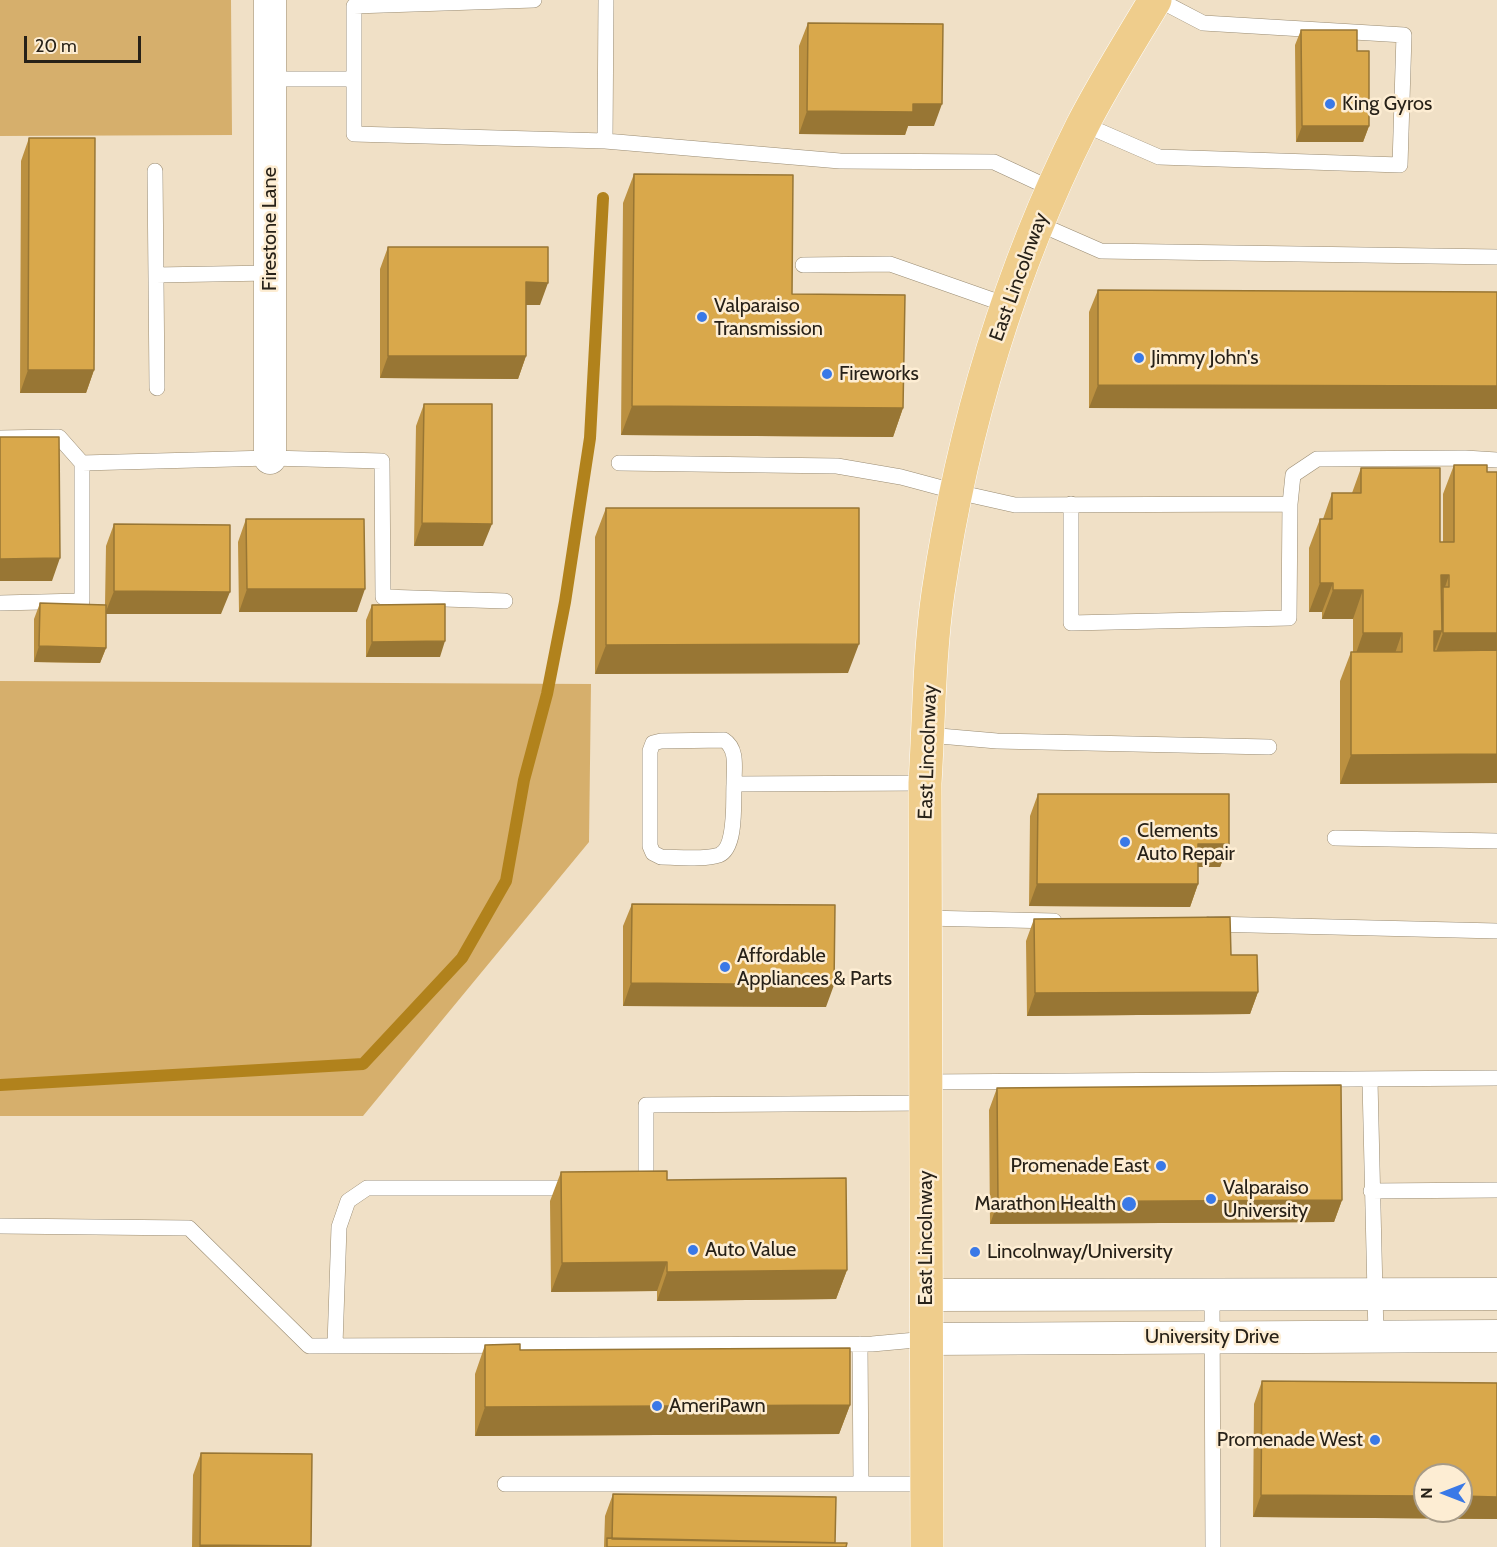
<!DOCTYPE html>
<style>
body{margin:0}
#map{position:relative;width:1497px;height:1547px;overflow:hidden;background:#f0e0c6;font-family:Cabin,sans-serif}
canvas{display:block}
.north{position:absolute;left:1413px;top:1463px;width:60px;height:60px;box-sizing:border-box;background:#fdedd3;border:2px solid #a79b88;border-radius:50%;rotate:270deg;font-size:16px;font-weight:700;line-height:24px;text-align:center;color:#272118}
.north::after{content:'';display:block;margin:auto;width:21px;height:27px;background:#3a79e7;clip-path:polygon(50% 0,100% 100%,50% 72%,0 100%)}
.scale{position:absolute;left:24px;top:36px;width:117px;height:27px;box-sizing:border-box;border:3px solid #272118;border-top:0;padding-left:8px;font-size:18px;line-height:21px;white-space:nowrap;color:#272118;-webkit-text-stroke:4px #fdedd3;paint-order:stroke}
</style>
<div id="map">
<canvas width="1497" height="1547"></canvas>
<div class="north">N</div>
<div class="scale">20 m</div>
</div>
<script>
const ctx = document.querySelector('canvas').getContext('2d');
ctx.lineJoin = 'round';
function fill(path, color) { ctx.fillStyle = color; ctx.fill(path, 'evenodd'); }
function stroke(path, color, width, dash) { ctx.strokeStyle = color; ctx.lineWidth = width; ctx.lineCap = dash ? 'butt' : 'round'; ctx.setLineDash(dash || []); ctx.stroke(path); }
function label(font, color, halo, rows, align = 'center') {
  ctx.font = font + ' Cabin,sans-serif'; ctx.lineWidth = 5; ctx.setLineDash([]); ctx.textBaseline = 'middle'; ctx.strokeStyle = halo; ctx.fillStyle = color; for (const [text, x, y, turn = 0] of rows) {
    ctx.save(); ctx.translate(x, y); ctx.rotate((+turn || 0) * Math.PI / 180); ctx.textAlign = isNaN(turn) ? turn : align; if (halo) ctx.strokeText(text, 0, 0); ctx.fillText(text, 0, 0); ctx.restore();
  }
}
fill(new Path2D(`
 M0,0H231L232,135L0,136Z
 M0,681L591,684L589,842L363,1116H0Z`), '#d6af6c');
stroke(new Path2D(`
 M0,1085L363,1064L462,958L506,881L524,780L547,694L565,602L590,438L603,198`), '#b1821c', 12);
const lane = new Path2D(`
 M534,0L354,6V134L605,141
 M606,0L605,141L840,161L994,162L1052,189
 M270,79H354
 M1083,124L1159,157L1400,165L1404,35L1203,23L1159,0
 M155,171L157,388
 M1037,223L1101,251L1497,257
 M803,265L890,264L1007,305
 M156,275L270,273
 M0,438L59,437L82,463
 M619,463L837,466L901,477L957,492L1015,505L1290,504L1289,618L1071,623V504
 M1290,504L1293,475L1317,459L1465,458L1497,460
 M0,603L82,601V463L270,458L382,461L383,597L505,601
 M928,735L997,741L1269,747
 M734,784C734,768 738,749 724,740L661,741L653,743L650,751V846L653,853L661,857C677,857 705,860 719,855C737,848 733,801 734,784L925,783
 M1335,838L1497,841
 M925,918L1054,921
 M1210,924L1497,931
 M1370,1081L1376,1336
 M926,1082L1497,1078
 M646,1188V1105L926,1103
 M1371,1191L1497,1190
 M0,1226L189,1228L309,1346L872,1344L927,1339
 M1212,1294L1213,1547
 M860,1344L861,1483
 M335,1345L339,1227L348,1201L367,1188H576
 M505,1484H927`);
const street = new Path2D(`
 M270,0V458
 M927,1295L1497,1294
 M927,1339L1497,1336`);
const primary = new Path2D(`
 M927,1547L925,783C929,719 929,656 938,593C962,431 1009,272 1082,126C1104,83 1130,42 1155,0`);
stroke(lane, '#998b72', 16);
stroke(street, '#998b72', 33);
stroke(primary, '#fff', 34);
stroke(lane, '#fff', 15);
stroke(street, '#fff', 32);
stroke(primary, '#efcd8c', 33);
fill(new Path2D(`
 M808,23L934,126H908L905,135L799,134V46Z
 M1301,30L1357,51L1369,126L1363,142H1296L1295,45Z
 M29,138L94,370L86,393H20L21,161Z
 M634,174L792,294L903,408L893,437L621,435L623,203Z
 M388,247L540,305H526V356L518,379L380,378V269Z
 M1098,290L1497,292V409L1089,408V312Z
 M424,404L483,546H414L416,426Z
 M1454,465L1497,783L1340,784V681L1351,652H1353V619H1322V612H1309V548L1320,519H1323L1332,493H1352L1361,468L1440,542H1443V494Z
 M606,508L848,673L595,674V537Z
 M246,519L357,612H239L238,542Z
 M114,524L221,614H106V648L100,663L34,662V619L40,603L105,605L106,546Z
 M372,605L440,657H366V620Z
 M1038,794L1229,844L1220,867H1198V884L1190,907L1029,906L1030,816Z
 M632,904L826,1007L623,1006V926Z
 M1034,919L1231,955L1258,992L1250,1014L1027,1016L1026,941Z
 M997,1088L1342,1200L1334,1222L990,1224L989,1110Z
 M561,1172L667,1180L847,1270L836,1299L657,1301V1291L551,1292L550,1201Z
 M485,1345L520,1350L850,1405L839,1434L475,1436V1374Z
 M1262,1381L1497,1383V1519L1253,1517L1254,1404Z
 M201,1453L312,1454L311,1547H192L193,1475Z
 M613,1494L835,1543L846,1547H604L605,1516Z`), '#bb9040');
fill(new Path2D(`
 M913,104H942L934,126H908L905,135L799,134L807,111Z
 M1302,126H1369L1363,142H1296Z
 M526,282L548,283L540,305H518Z
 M388,356H526L518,379L380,378Z
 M28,370H94L86,393H20Z
 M1098,385L1497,386V409L1089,408Z
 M632,406L903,408L893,437L621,435Z
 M422,523L492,524L483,546H414Z
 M60,558L52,581H0V559Z
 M1441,575H1449L1443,593V587L1437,604Z
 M1320,583H1333L1322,612H1309Z
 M247,589H365L357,612H239Z
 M1333,590H1363L1353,619H1322Z
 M114,591L230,592L221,614H105Z
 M1434,631H1442L1431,660Z
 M1363,633H1402L1392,662H1353Z
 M1443,633H1497V663H1432Z
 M445,641L440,657H366L372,642Z
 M859,644L848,673L595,674L606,645Z
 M39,646L106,648L100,663L34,662Z
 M1497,754V783L1340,784L1351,755Z
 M1198,844H1229L1220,867H1190Z
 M1037,884H1198L1190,907L1029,906Z
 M631,983L834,985L826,1007L623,1006Z
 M1258,992L1250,1014L1027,1016L1035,993Z
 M1342,1200L1334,1222L990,1224L998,1202Z
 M667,1262L657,1291L551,1292L562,1263Z
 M847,1270L836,1299L657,1301L667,1272Z
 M850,1405L839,1434L475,1436L485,1407Z
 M1261,1495L1425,1496V1511H1461V1496L1497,1497V1519L1253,1517Z
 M200,1545L311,1546L199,1547Z`), '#987634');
const building = new Path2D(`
 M808,23L943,24L942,104H913V112L807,111Z
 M1301,30H1357V51H1369V126H1302Z
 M29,138H95L94,370H28Z
 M634,174L793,175L792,294L905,295L903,408L632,406Z
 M388,247H548V283L526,282V356H388Z
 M1098,290L1497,292V386L1098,385Z
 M424,404H492V524L422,523Z
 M0,437H59L60,558L0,559Z
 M1454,465H1487V472H1497V633H1443V587H1449V575H1441L1442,631H1434V651L1497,650V754L1351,755V652H1402V633H1363V590H1333V583H1320V519H1332V493H1361V468H1440V542H1454Z
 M606,508H859V644L606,645Z
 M246,519H364L365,589H247Z
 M114,524L230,525V592L114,591Z
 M40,603L106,605V648L39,646Z
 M445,604V641L372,642V605Z
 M1038,794H1229V844H1198V884H1037Z
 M632,904L835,905L834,985L631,983Z
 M1230,917L1231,955H1257L1258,992L1035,993L1034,919Z
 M1341,1085L1342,1200L998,1202L997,1088Z
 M667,1171V1180L846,1178L847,1270L667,1272V1262L562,1263L561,1172Z
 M520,1344V1350L850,1348V1405L485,1407V1345Z
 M1262,1381L1497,1383V1497L1461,1496V1475H1425V1496L1261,1495Z
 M201,1453L312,1454L311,1546L200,1545Z
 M613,1494L836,1497L835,1543L612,1539Z
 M607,1538L847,1543L846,1547H607Z`);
fill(building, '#d9a84b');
stroke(building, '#987634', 1.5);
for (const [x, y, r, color] of [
 [1330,104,6,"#3a79e7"],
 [702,317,6,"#3a79e7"],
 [1139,358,6,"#3a79e7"],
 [827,374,6,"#3a79e7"],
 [1125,842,6,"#3a79e7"],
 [725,967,6,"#3a79e7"],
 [1161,1166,6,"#3a79e7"],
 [1211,1199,6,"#3a79e7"],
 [1129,1204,8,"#3a79e7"],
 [693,1250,6,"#3a79e7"],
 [975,1252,6,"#3a79e7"],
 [657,1406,6,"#3a79e7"],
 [1375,1440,6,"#3a79e7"]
]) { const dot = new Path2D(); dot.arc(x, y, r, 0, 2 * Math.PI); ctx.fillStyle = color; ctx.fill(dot); stroke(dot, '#fdedd3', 2); }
label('20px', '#272118', '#fdedd3', [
 ["King Gyros",1342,104],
 ["Valparaiso",714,306],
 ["Transmission",714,329],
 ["Jimmy John's",1151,358],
 ["Fireworks",839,374],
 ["Clements",1137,831],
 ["Auto Repair",1137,854],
 ["Affordable",737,956],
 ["Appliances & Parts",737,979],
 ["Promenade East",1149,1166,"right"],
 ["Valparaiso",1223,1188],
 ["University",1223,1211],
 ["Marathon Health",1116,1204,"right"],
 ["Auto Value",705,1250],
 ["Lincolnway/University",987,1252],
 ["AmeriPawn",669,1406],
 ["Promenade West",1363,1440,"right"]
], 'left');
label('20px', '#272118', '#fdedd3', [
 ["Firestone Lane",270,229,-90],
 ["East Lincolnway",1019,277,-70],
 ["East Lincolnway",928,752,-88],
 ["East Lincolnway",926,1238,-90],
 ["University Drive",1212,1337]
]);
</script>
